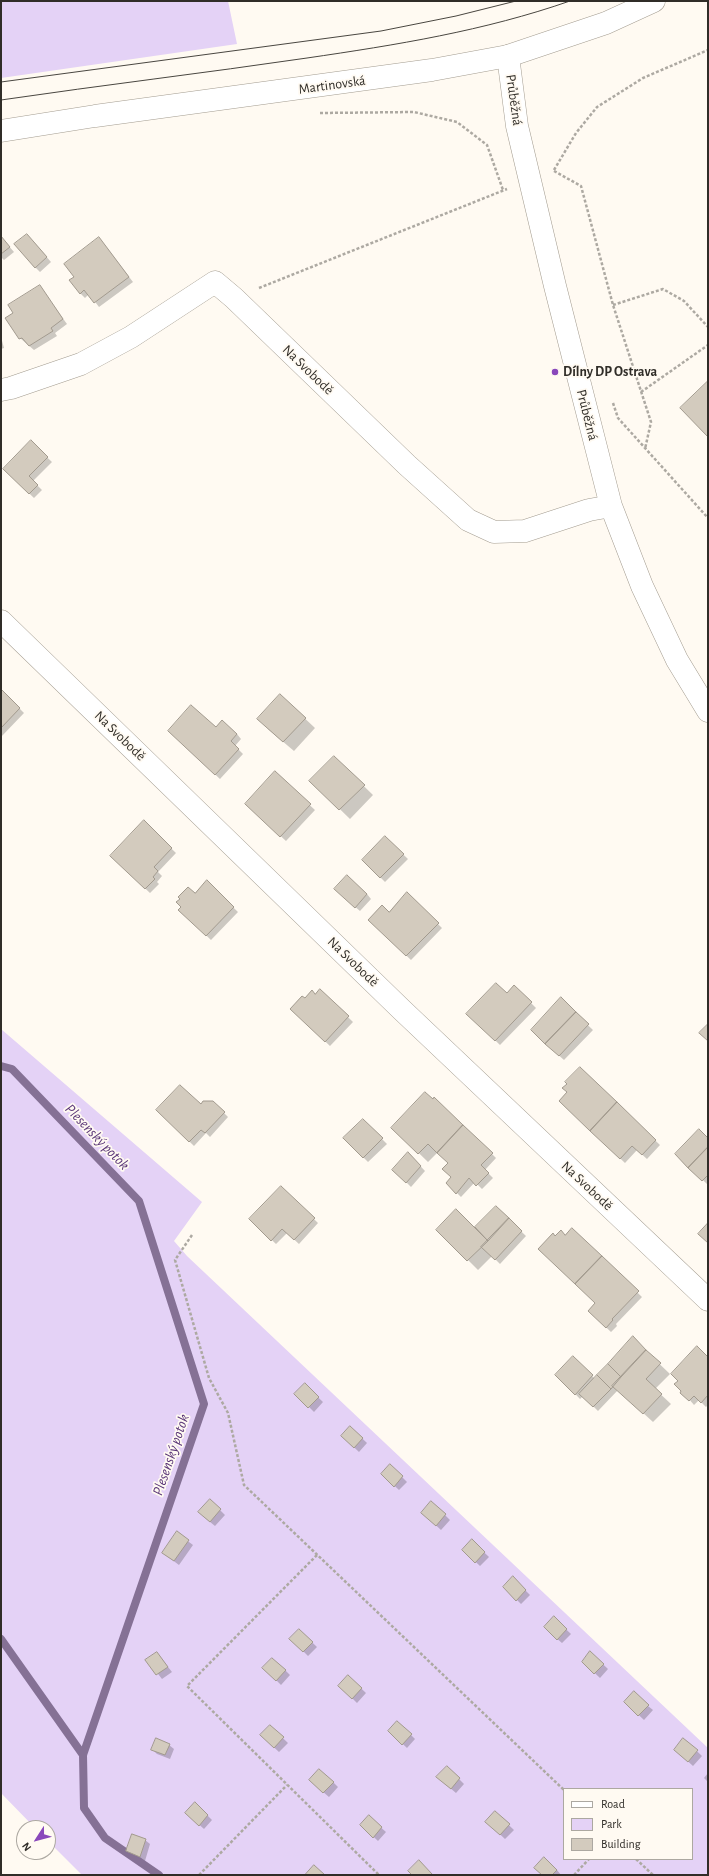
<!DOCTYPE html>
<meta charset="utf-8">
<style>
body{margin:0}
#map{position:relative;width:709px;height:1876px;overflow:hidden;background:#fffaf2;font-family:"Alegreya Sans",sans-serif}
canvas{display:block}
.frame{position:absolute;inset:0;border:2px solid #302d28;pointer-events:none}
.legend{position:absolute;left:563px;top:1788px;width:130px;height:72px;box-sizing:border-box;background:#fffaf2;border:1px solid #aca8a1;margin:0;padding:5px 7px;list-style:none;font-size:12px;color:#302d28}
.legend li{display:flex;align-items:center;gap:8px;height:20px}
.legend b{width:20px;border:1px solid #aca8a1}
.north{position:absolute;left:16px;top:1820px;width:40px;height:40px;box-sizing:border-box;background:#fffaf2;border:1px solid #aca8a1;border-radius:50%;rotate:234deg;font-size:11px;font-weight:700;line-height:16px;text-align:center;color:#302d28}
.north::after{content:'';display:block;margin:auto;width:14px;height:18px;background:#8947bb;clip-path:polygon(50% 0,100% 100%,50% 72%,0 100%)}
</style>
<div id="map">
<canvas width="709" height="1876"></canvas>
<div class="frame"></div>
<ul class="legend">
<li><b style="height:5px;background:#fff"></b>Road</li>
<li><b style="height:11px;background:#e4d2f6"></b>Park</li>
<li><b style="height:11px;background:#d3cbbe"></b>Building</li>
</ul>
<div class="north">N</div>
</div>
<script>
const ctx = document.querySelector('canvas').getContext('2d');
ctx.lineJoin = 'round';
function fill(path, color) { ctx.fillStyle = color; ctx.fill(path, 'evenodd'); }
function stroke(path, color, width, dash) { ctx.strokeStyle = color; ctx.lineWidth = width; ctx.lineCap = dash ? 'butt' : 'round'; ctx.setLineDash(dash || []); ctx.stroke(path); }
function label(font, color, halo, rows, align = 'center') {
  ctx.font = font + ' "Alegreya Sans",sans-serif'; ctx.lineWidth = 3.5; ctx.setLineDash([]); ctx.textBaseline = 'middle'; ctx.strokeStyle = halo; ctx.fillStyle = color; for (const [text, x, y, turn = 0] of rows) {
    ctx.save(); ctx.translate(x, y); ctx.rotate((+turn || 0) * Math.PI / 180); ctx.textAlign = isNaN(turn) ? turn : align; if (halo) ctx.strokeText(text, 0, 0); ctx.fillText(text, 0, 0); ctx.restore();
  }
}
fill(new Path2D(`
 M1,1H228L237,44L1,78Z
 M1,1029L202,1202L174,1241L187,1256L708,1748V1875H163L155,1870L162,1875H82L48,1841V1828H35L1,1793ZM564,1789H692V1859H564Z`), '#e4d2f6');
fill(new Path2D(`
 M1,237L14,252L4,260L1,257Z
 M32,240L51,262L40,272L35,267Z
 M103,243L133,282L99,307L89,294L85,298L80,293L75,277Z
 M39,286L67,324L55,333L57,336L34,350L20,338L15,313Z
 M1,337L4,348L1,349Z
 M31,442L52,462L33,481L42,490L34,498L4,469Z
 M1,690L24,713L1,737Z
 M280,695L315,728L294,751L268,729Z
 M237,734L241,739L235,746L243,754L220,779L174,736Z
 M334,757L373,795L350,819L311,781Z
 M275,773L315,810L286,841L246,804Z
 M144,822L176,853L158,872L162,876L157,882L159,884L150,893L111,856Z
 M385,837L408,859L385,882L363,860Z
 M207,882L238,912L211,940L180,910Z
 M340,894H367L371,899L360,911Z
 M407,894L442,928L411,960L369,920L389,913Z
 M514,986L536,1008L500,1045L468,1014L507,994Z
 M320,990L353,1022L330,1046L291,1009L305,999L316,995Z
 M575,1013L593,1030L564,1060L555,1052Z
 M580,1068L660,1145L647,1159L637,1150L625,1163L560,1101L568,1093Z
 M201,1105L224,1113L228,1117L210,1137L206,1133L194,1146L157,1110Z
 M363,1120L387,1144L368,1162L344,1138Z
 M463,1125L496,1158L485,1170L493,1178L482,1189L475,1182L461,1197L447,1183L452,1177L449,1163L438,1152L428,1162L393,1128Z
 M708,1139V1185L676,1154Z
 M408,1153L425,1171L411,1187L394,1170Z
 M281,1187L318,1223L299,1244L287,1233L276,1244L250,1219Z
 M496,1207L526,1236L500,1264L492,1256L478,1270L438,1230L479,1233Z
 M572,1230L642,1297L616,1324L617,1326L611,1332L589,1311L597,1303L555,1237L565,1236Z
 M647,1352L670,1374L655,1389L671,1404L653,1422L618,1390L598,1411L583,1396L580,1399L557,1375L573,1357L595,1379Z
 M708,1358V1405L706,1407L699,1400L694,1405L676,1384Z
 M305,1385L323,1402L314,1412L296,1394Z
 M350,1427L367,1443L359,1452L342,1436Z
 M390,1465L407,1482L399,1490L382,1474Z
 M210,1500L225,1515L215,1526L204,1517Z
 M445,1515L450,1520L441,1530L427,1517Z
 M177,1533L193,1545L179,1565L163,1553Z
 M472,1541L489,1557L480,1566L463,1550Z
 M513,1578L530,1595L521,1604L504,1587Z
 M554,1618L571,1634L562,1643L549,1632Z
 M299,1630L317,1647L308,1656L291,1639Z
 M590,1652L608,1669L600,1678L583,1662Z
 M157,1653L172,1672L162,1679L147,1660Z
 M264,1668L285,1670L290,1675L281,1685Z
 M348,1676L366,1693L357,1703L344,1690Z
 M625,1702L648,1706L653,1710L644,1720Z
 M270,1726L288,1743L279,1752L266,1740Z
 M389,1731L411,1735L415,1739L407,1748Z
 M684,1739L702,1756L693,1766L680,1754Z
 M169,1745L174,1749L170,1759L157,1754L152,1749Z
 M447,1767L464,1784L456,1793L442,1781Z
 M708,1773V1782L704,1778Z
 M333,1782L338,1787L329,1797L315,1785Z
 M195,1803L212,1820L204,1829L186,1813Z
 M495,1812L514,1830L505,1839L491,1826Z
 M369,1817L386,1832L378,1841L361,1825Z
 M145,1840L150,1844L145,1861L132,1856L128,1851Z
 M544,1859L557,1870L561,1875H543Z`), '#0003');
stroke(new Path2D(`
 M1,1066L12,1069L139,1201L204,1404L83,1755L84,1808L105,1838L159,1875
 M1,1639L83,1755`), '#857195', 8);
const building = new Path2D(`
 M27,234L47,257L35,268L14,244Z
 M1,236L10,247L1,254Z
 M99,237L129,277L94,303L84,290L80,294L69,280L74,277L64,264Z
 M40,285L63,319L51,328L53,331L29,346L22,338L19,339L5,318L13,313L8,305Z
 M708,381V437L680,408Z
 M31,440L48,457L29,476L38,485L29,494L3,469Z
 M1,689L20,708L1,728Z
 M280,694L306,718L283,742L257,719Z
 M191,705L216,727L222,720L237,734L231,741L239,749L215,775L168,731Z
 M334,756L365,785L339,810L309,781Z
 M275,771L311,804L280,837L245,804Z
 M144,820L172,848L154,867L158,871L153,877L155,879L145,889L110,856Z
 M385,836L404,854L380,878L362,860Z
 M347,875L367,894L355,908L334,889Z
 M207,880L234,907L206,936L178,910L181,907L176,902L180,899L178,897L188,887L195,893Z
 M407,892L439,923L406,956L368,920L382,905L389,912Z
 M496,983L507,993L514,985L532,1002L495,1041L466,1014Z
 M320,989L349,1016L325,1042L290,1009L302,996L305,998L312,990L315,994Z
 M561,997L576,1012L545,1044L531,1030Z
 M576,1012L589,1024L559,1056L545,1044Z
 M708,1024V1041L699,1033Z
 M580,1067L617,1102L590,1131L559,1101L567,1092L562,1088L567,1084L565,1082Z
 M180,1085L201,1104L203,1101H213L225,1112L205,1133L201,1130L189,1142L156,1110Z
 M425,1092L433,1099L434,1097L463,1125L437,1153L428,1144L418,1154L391,1128Z
 M617,1102L656,1140L642,1155L632,1146L620,1159L590,1131Z
 M363,1119L383,1138L363,1158L343,1138Z
 M463,1125L493,1153L481,1165L489,1173L476,1186L469,1178L456,1194L446,1183L451,1177L442,1169L448,1163L437,1153Z
 M699,1129L708,1138V1147L688,1168L675,1154Z
 M708,1147V1175L702,1181L688,1168Z
 M408,1152L421,1166L406,1183L392,1170Z
 M281,1186L315,1218L294,1240L282,1229L271,1241L249,1219Z
 M496,1206L509,1218L488,1241L475,1227Z
 M456,1209L488,1241L467,1261L436,1230Z
 M509,1218L522,1231L495,1260L481,1247Z
 M708,1223V1243L698,1234Z
 M572,1228L602,1256L575,1284L538,1249L553,1233L555,1236L561,1230L565,1235Z
 M602,1256L639,1291L612,1319L613,1320L606,1328L588,1311L595,1303L575,1284Z
 M633,1336L646,1350L621,1377L608,1364Z
 M697,1346L708,1357V1395L701,1403L694,1396L689,1401L680,1393L681,1391L674,1384L678,1381L671,1374Z
 M646,1350L661,1363L646,1379L662,1394L643,1414L612,1386Z
 M573,1356L593,1375L575,1395L555,1375Z
 M608,1364L621,1377L611,1389L597,1375Z
 M597,1375L611,1389L593,1407L579,1394Z
 M305,1383L319,1397L308,1408L294,1394Z
 M350,1426L363,1438L354,1448L341,1436Z
 M390,1464L403,1476L394,1487L381,1474Z
 M210,1499L221,1509L210,1522L198,1512Z
 M431,1501L446,1514L436,1526L421,1513Z
 M177,1531L189,1540L174,1561L162,1553Z
 M472,1539L485,1552L475,1563L462,1550Z
 M513,1576L526,1590L516,1601L503,1587Z
 M554,1616L567,1629L557,1640L544,1627Z
 M299,1629L313,1642L303,1652L289,1639Z
 M590,1651L604,1664L594,1674L582,1662Z
 M157,1652L168,1667L156,1675L145,1660Z
 M272,1658L286,1670L276,1681L262,1668Z
 M348,1675L362,1688L352,1699L338,1686Z
 M634,1691L649,1705L638,1716L624,1702Z
 M397,1721L412,1734L402,1745L388,1731Z
 M270,1725L284,1737L274,1748L260,1735Z
 M156,1738L170,1744L165,1755L151,1750Z
 M683,1738L698,1750L688,1762L674,1750Z
 M447,1766L460,1778L451,1789L436,1777Z
 M319,1769L334,1782L323,1793L309,1780Z
 M195,1802L208,1815L199,1826L185,1813Z
 M495,1811L510,1824L500,1835L485,1822Z
 M369,1815L382,1827L373,1838L360,1825Z
 M132,1834L146,1839L140,1857L126,1851Z
 M544,1857L557,1870L552,1875H542L534,1868Z
 M419,1860L432,1874L431,1875H412L408,1871Z
 M314,1865L325,1875H305Z`);
fill(building, '#d3cbbe');
stroke(building, '#a29a8e', 1);
const minor = new Path2D(`
 M508,56L517,126L555,286L611,506L642,586L677,660L708,711
 M1,390L11,388L81,364L131,337L215,282L234,298L407,465L468,520L494,532L525,531L589,510L611,506
 M1,621L402,1010L708,1300`);
const tertiary = new Path2D(`
 M1,131L95,116L432,70L508,56L606,23L654,1`);
stroke(minor, '#a39c90', 23);
stroke(tertiary, '#a39c90', 23);
stroke(new Path2D(`
 M320,113L414,112L457,122L487,145L503,190
 M554,170L576,133L597,107L643,78L708,50
 M554,171L581,186L613,305L651,422L645,449
 M259,288L507,189
 M613,305L663,289L684,301L708,327
 M641,392L708,345
 M613,403L618,418L708,518
 M192,1235L175,1260L209,1378L228,1413L244,1485L564,1790
 M317,1555L187,1686L379,1875
 M636,1859L653,1875
 M199,1875L287,1785
 M574,1875L589,1859`), '#ada9a2', 2.5, [3, 2]);
stroke(minor, '#fff', 22);
stroke(tertiary, '#fff', 22);
stroke(new Path2D(`
 M1,82L381,31L456,16L516,1
 M1,100C103,85 205,73 307,58C396,45 484,31 570,1`), '#494640', 1);
for (const [x, y, r, color] of [
 [555,372,4,"#8947bb"]
]) { const dot = new Path2D(); dot.arc(x, y, r, 0, 2 * Math.PI); ctx.fillStyle = color; ctx.fill(dot); stroke(dot, '#fffaf2', 1.5); }
label('14px', '#302d28', '#fffaf2', [
 ["Martinovská",332,85,-8],
 ["Průběžná",514,100,82],
 ["Na Svobodě",308,370,44],
 ["Průběžná",587,415,76],
 ["Na Svobodě",120,736,44],
 ["Na Svobodě",353,962,44],
 ["Na Svobodě",587,1186,43]
]);
label('bold 14px', '#302d28', '#fffaf2', [
 ["Dílny DP Ostrava",563,372]
], 'left');
label('italic 15px', '#593477', '#fffaf2', [
 ["Plesenský potok",97,1137,46],
 ["Plesenský potok",171,1455,-71]
]);
</script>
